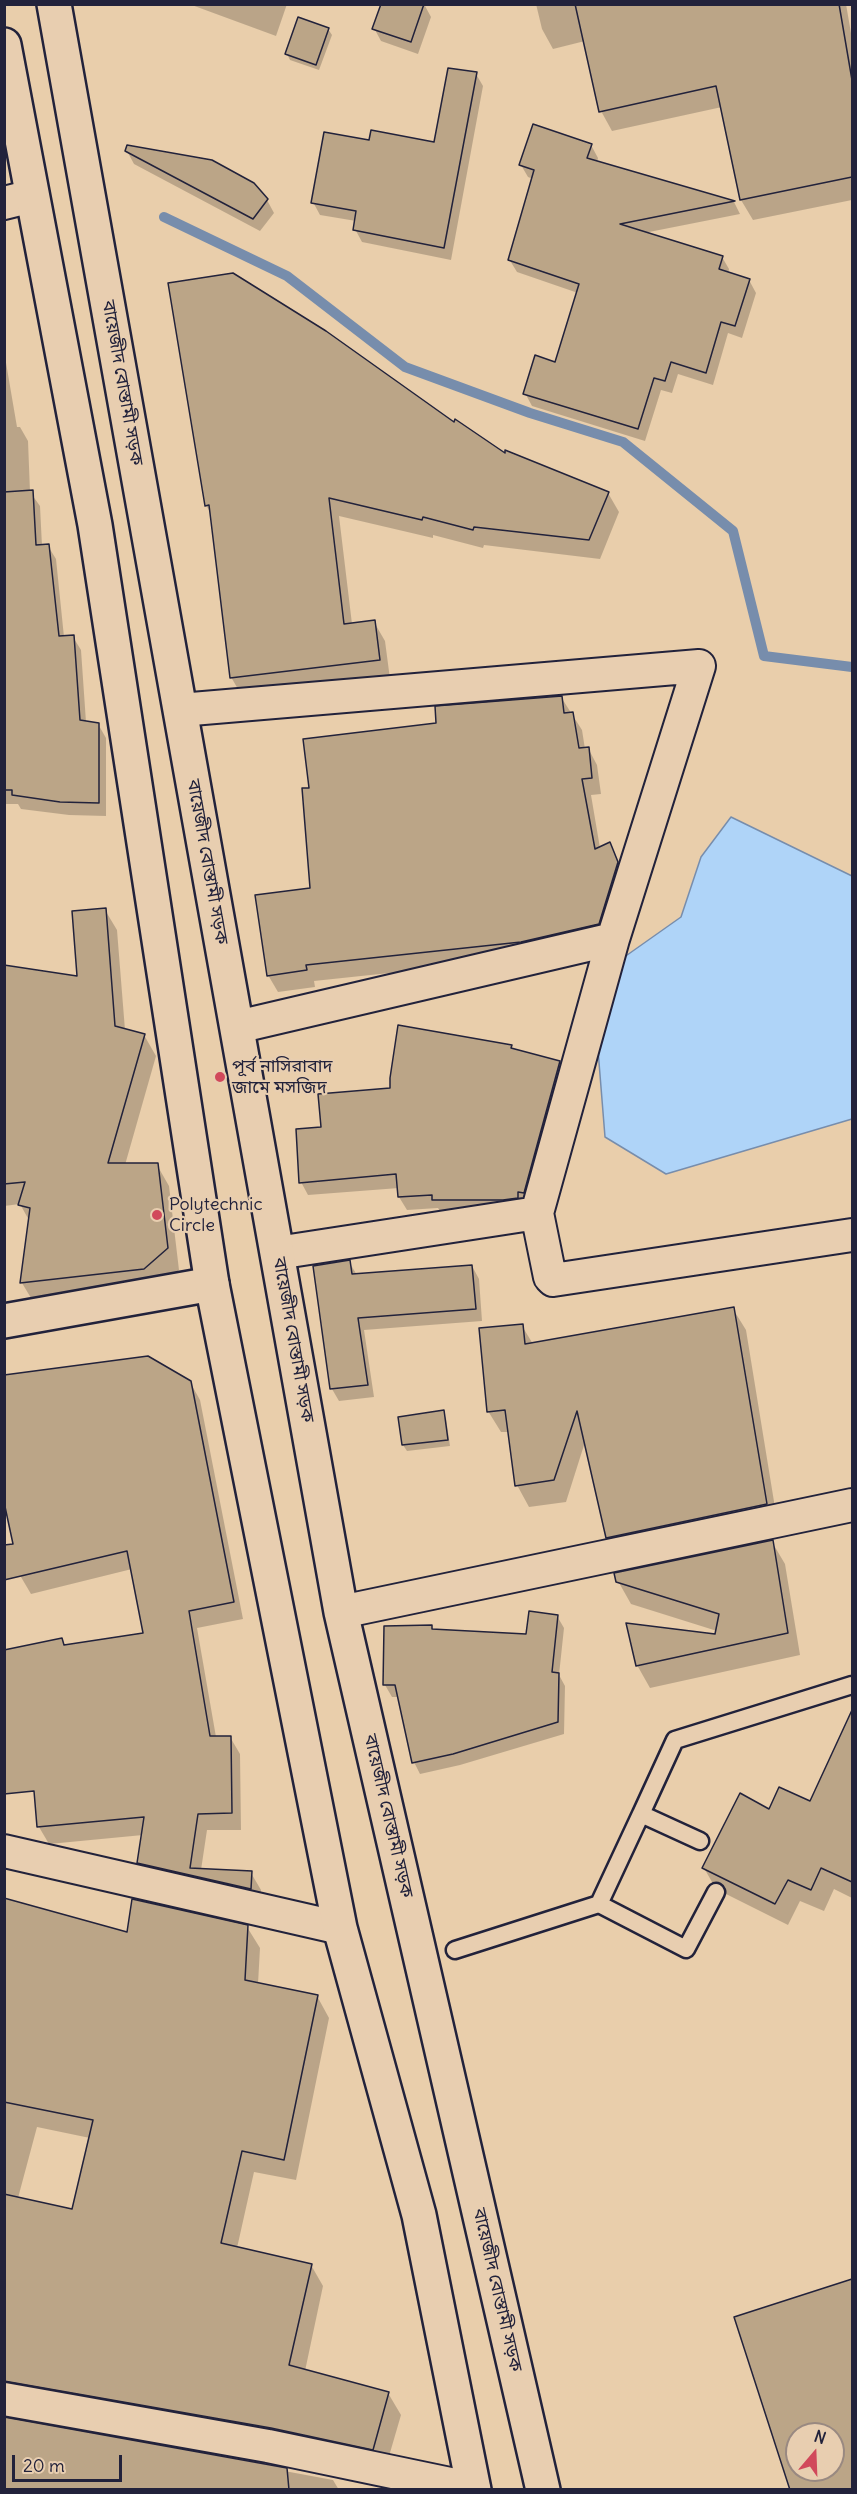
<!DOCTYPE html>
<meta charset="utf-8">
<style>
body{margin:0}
#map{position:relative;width:857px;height:2494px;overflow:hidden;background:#e9ceab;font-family:Delius,sans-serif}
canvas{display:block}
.frame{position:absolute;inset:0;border:6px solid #22223b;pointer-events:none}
.north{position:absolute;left:785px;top:2422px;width:60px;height:60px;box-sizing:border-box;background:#e8ceb0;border:2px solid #998981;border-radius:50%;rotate:19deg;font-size:16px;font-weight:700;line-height:24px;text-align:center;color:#22223b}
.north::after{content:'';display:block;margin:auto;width:21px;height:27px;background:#d1495b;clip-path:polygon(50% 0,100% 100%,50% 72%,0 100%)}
.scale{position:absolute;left:12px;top:2455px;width:110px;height:27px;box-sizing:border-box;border:3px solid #22223b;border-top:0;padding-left:8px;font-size:18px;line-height:21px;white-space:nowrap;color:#22223b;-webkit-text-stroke:4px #e8ceb0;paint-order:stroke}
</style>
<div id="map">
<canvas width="857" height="2494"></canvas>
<div class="frame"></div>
<div class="north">N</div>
<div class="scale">20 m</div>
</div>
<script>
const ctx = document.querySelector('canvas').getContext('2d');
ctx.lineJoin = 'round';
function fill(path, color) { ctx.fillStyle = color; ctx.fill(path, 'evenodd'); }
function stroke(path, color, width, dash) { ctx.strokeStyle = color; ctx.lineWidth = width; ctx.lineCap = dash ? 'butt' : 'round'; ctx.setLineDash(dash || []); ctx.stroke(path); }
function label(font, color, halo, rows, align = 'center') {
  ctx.font = font + ' Delius,"Noto Sans Bengali",sans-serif'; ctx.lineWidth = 4.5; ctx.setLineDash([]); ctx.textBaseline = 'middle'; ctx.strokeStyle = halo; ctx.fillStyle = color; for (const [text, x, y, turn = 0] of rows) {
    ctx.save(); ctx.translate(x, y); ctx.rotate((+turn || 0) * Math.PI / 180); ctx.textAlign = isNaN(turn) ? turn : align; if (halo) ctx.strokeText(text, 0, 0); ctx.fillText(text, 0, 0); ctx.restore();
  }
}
const water = new Path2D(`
 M731,817L852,876V1119L666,1174L605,1137L596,1025L613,965L681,917L701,857Z`);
fill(water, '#afd4f8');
stroke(water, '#778dac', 1.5);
fill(new Path2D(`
 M189,4H287L276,36Z
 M382,4H424L431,17L418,54L381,41L374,28Z
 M536,4H846L852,39V200L753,220L741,200L722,107L612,131L601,111L585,41L553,49L542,29Z
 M328,29L332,35L319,70L290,60L287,54Z
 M476,74L483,86L451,260L362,242L355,229L356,221L320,215L313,202L371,141L435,144Z
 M591,145L598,158L597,162L734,202L740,214L644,233L722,257L729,269L728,274L749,280L756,293L742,338L728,333L713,385L678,374L672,393L661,390L645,441L532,406L525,393L556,363L578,293L517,272L509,259L533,179L528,177L521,165Z
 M127,151L267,200L274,213L260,231L134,164Z
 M4,351L17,427H20L28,441L30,492L40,506L42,546H48L56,559L64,637H73L81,650L86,722L98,724L106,738V816L69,815L21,809L18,804H4Z
 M455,424L505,455L608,493L619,512L600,559L484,545L483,548L433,535V538L339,516L352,624L374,622L385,641L390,679L242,696L231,677L211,514L206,505Z
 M561,697L582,730L585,749L588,748L597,765L601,794L591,795L600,848L610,844L627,879L608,940L531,958L314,981L315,987L278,992L268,975L312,889L310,789L438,724Z
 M105,910L117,930L125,1030L144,1035L156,1056L125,1165H157L169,1186L179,1270L156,1290L34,1303L22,1283L30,1222L20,1204L4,1206V966L79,978Z
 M511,1047L512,1050L559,1062L567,1076L531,1205L441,1213L438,1208L407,1210L399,1197V1188L308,1195L301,1182L323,1129L392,1089Z
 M349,1262L357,1275L472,1266L479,1279L482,1321L364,1330L374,1397L339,1401L332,1389Z
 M733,1309L746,1330L778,1526L620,1559L607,1538L585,1442L566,1502L529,1507L517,1485L510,1432H501L488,1411L522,1326L533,1344Z
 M190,1382L200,1400L243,1619L197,1628L216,1737H230L240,1754L241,1830H207L201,1870L251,1873L261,1890L260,1905L148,1880L139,1863L143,1835L49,1844L39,1827L61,1640L65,1646L145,1634L132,1569L31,1594L21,1577L4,1494Z
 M443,1412L446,1418L450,1446L407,1451L403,1445L400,1418Z
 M772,1542L785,1564L800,1655L650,1688L637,1665L716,1636L717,1631L631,1604L618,1581Z
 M557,1616L564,1628L559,1675L565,1686L564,1734L460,1765L420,1774L414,1762L399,1697H392L385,1685L431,1626L434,1631L528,1636Z
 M850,1719L852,1720V1898L834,1889L824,1911L800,1901L788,1925L716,1889L704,1868L770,1811L811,1803Z
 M4,1900L128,1934L247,1927L260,1948L258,1984L317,1996L329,2018L296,2180L254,2172L237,2248L311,2265L323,2286L305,2371L388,2393L401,2415L385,2470L4,2407ZM37,2127L90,2138L73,2211L18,2198Z
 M852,2281V2490H792L736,2318ZM797,2434H833V2470H797Z
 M4,2419L333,2480L339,2490H4Z`), '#0003');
stroke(new Path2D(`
 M164,217L287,276L405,367L530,413L623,442L733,531L764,656L852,667`), '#778dac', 10);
const building = new Path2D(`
 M381,4H424L411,42L372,29Z
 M575,4H839L852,80V177L740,200L716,86L599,112Z
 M298,17L329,28L316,65L285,54Z
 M448,68L477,72L444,248L353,230L356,211L311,203L324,132L369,140L371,130L434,142Z
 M533,124L592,144L587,158L735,201L620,224L723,256L719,269L750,279L735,326L721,322L706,373L671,362L665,381L654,378L638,429L523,394L535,355L555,362L579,284L508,260L534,170L519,165Z
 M127,145L212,160L254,183L268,199L253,219L125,151Z
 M233,273L326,331L454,422L455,419L505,453V450L609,492L589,540L474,527L473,530L423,517L422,520L329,498L344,624L375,620L380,660L230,678L209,505L205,506L168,283Z
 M33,490L36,545L49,544L59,636L74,635L80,720L99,723V803L60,802L12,795V790H4V492Z
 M562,696L564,713L573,712L579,748L589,747L592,778L582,779L595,849L610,842L618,862L599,924L521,942L306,965L307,970L267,976L255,895L310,888L302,788H309L303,739L436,723L435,706Z
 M106,908L115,1026L145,1034L108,1163H158L168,1248L144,1269L20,1283L30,1208L18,1205L25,1182L4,1184V965L77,976L72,911Z
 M398,1025L512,1045L511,1048L560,1061L524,1193L518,1192V1198L503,1200H432V1195L398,1197L396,1174L299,1183L296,1129L321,1127L318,1094L390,1088V1078Z
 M350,1260L352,1274L472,1265L476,1309L358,1318L368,1385L330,1389L313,1266Z
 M734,1307L767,1504L606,1538L577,1411L554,1480L515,1486L505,1410L487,1412L479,1328L523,1324L525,1344Z
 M148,1356L191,1381L234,1602L189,1611L210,1736H231L232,1813L198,1814L190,1868L252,1871L251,1889L137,1863L144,1817L37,1827L34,1791L4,1794V1650L62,1638L64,1645L143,1633L127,1551L4,1580V1545L13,1544L4,1502V1375Z
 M444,1410L448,1440L402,1445L398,1417Z
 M773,1540L788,1633L636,1666L626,1623L715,1634L719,1614L616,1582L614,1573Z
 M529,1611L558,1615L552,1672L559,1673L558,1722L453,1754L412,1763L395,1685H383L384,1626L432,1625V1629L526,1634Z
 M852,1710V1882L821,1868L811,1890L788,1880L775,1904L702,1868L740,1793L769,1809L779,1787L810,1801Z
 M4,1898L127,1932L132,1899L248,1925L245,1980L318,1995L284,2160L242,2151L221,2243L312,2264L289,2365L389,2392L373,2450L271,2428L4,2381V2194L72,2209L93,2120L4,2102Z
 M852,2279V2490H790L734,2317ZM797,2434H833V2470H797Z
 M4,2417L287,2468L289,2490H4Z`);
fill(building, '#bba587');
stroke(building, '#22223b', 1.5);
const lane = new Path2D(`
 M641,1814L675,1740L852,1685
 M599,1904L641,1814L700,1841
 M455,1950L599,1904L686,1949L716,1892`);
const street = new Path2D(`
 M4,203L32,196
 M180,710L699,666L613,939L537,1213
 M237,1027L613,939
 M277,1253L537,1213L550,1277L553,1280L852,1235
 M341,1612L852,1505
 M4,1851L340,1928
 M4,2399L268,2446L474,2489`);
const secondary = new Path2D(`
 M4,1321L212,1284`);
const primary = new Path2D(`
 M54,4L341,1612L543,2490
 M4,45L95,525L212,1284L340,1928L419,2215L474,2490`);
stroke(lane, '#22223b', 21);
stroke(street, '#22223b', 36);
stroke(secondary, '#22223b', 38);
stroke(primary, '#22223b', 38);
stroke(lane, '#e8ceb0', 16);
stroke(street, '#e8ceb0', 32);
stroke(secondary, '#e8ceb0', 33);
stroke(primary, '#e8ceb0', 33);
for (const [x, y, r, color] of [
 [220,1077,6,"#d1495b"],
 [157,1215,6,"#d1495b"]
]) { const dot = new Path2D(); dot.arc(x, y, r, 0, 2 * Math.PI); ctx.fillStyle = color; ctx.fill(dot); stroke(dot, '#e8ceb0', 2); }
label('18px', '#22223b', '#e8ceb0', [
 ["বায়েজীদ বোস্তামী সড়ক",122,383,80],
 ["বায়েজীদ বোস্তামী সড়ক",207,862,80],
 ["বায়েজীদ বোস্তামী সড়ক",293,1340,80],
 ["বায়েজীদ বোস্তামী সড়ক",388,1816,77],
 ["বায়েজীদ বোস্তামী সড়ক",497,2290,77]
]);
label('18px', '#22223b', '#e8ceb0', [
 ["পূর্ব নাসিরাবাদ",232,1067],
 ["জামে মসজিদ",232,1088],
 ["Polytechnic",169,1205],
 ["Circle",169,1226]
], 'left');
</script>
